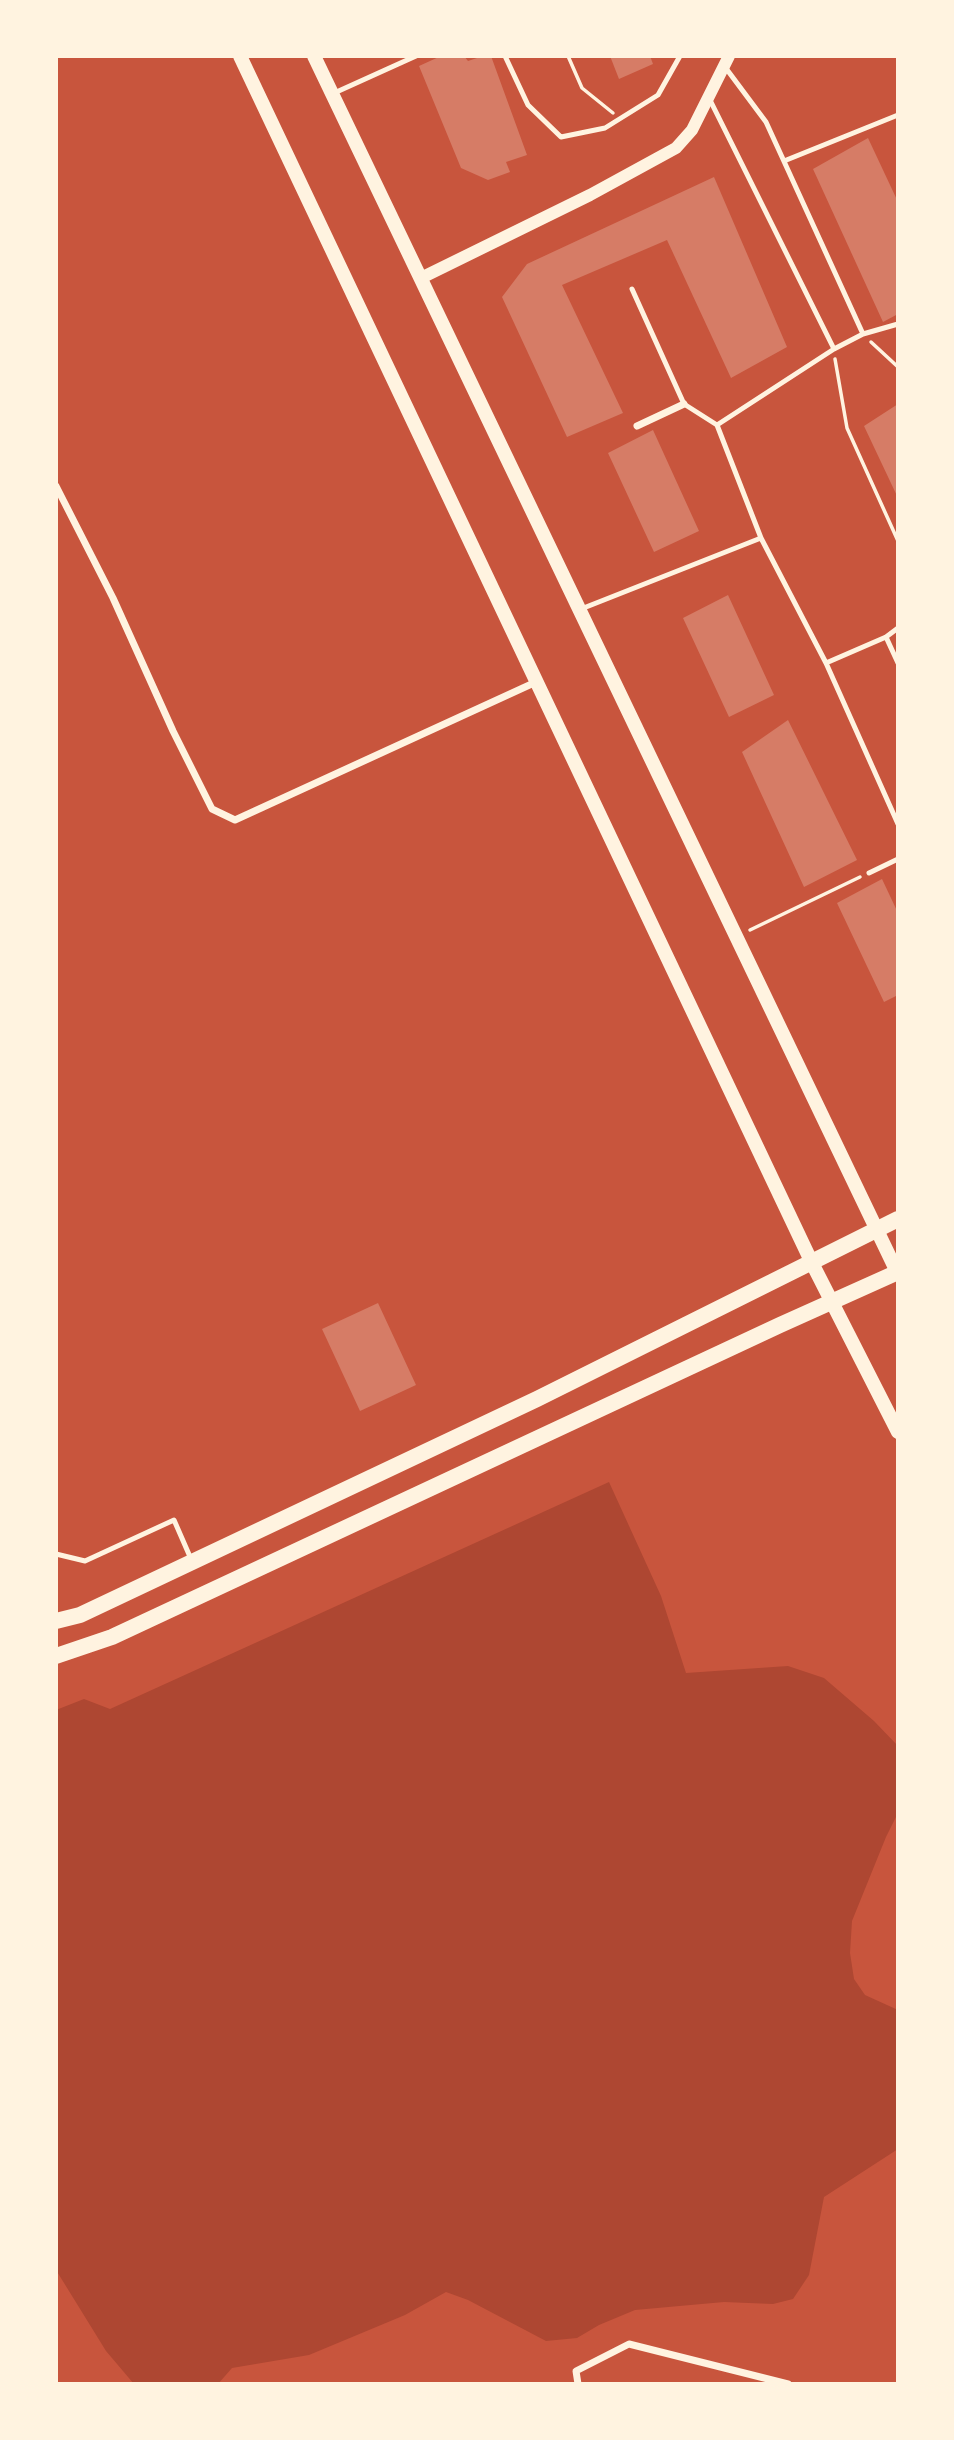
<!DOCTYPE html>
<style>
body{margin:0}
#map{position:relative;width:954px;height:2440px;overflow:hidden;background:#c8553d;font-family:Barlow,sans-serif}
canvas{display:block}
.frame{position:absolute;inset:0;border:58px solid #fff3e0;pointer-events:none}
</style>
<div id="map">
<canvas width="954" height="2440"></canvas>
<div class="frame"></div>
</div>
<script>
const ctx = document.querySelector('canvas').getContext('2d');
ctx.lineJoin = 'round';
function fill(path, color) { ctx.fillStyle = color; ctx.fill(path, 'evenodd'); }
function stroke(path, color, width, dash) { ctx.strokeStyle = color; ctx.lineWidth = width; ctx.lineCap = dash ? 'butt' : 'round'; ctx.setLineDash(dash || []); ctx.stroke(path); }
fill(new Path2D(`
 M609,1482L661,1596L686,1673L788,1666L824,1678L874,1721L898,1746V1813L886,1837L852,1921L850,1953L854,1979L865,1995L898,2010V2149L824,2197L809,2275L793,2299L773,2304L724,2302L635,2310L599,2325L577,2338L546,2341L468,2300L446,2292L405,2315L309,2355L232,2368L218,2384H134L106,2351L56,2270V1710L84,1699L110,1709Z`), '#ae4732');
fill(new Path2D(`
 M441,56H464L468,61L483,56H491L527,155L506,162L510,172L488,180L461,168L419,66Z
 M610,56H650L653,64L619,79Z
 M868,138L898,202V314L883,322L813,169Z
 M714,177L787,347L731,378L667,240L562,285L623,413L567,437L502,297L527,264Z
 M898,404V498L864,426Z
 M653,430L699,531L654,552L608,453Z
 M728,595L774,695L729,717L683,618Z
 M788,720L857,860L804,887L742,752Z
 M882,879L898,913V995L884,1002L837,903Z
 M378,1303L416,1385L360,1411L322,1329Z`), '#d67c66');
stroke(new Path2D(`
 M568,56L582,88L613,113
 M871,342L898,367
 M835,359L847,428L898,541
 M750,930L860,877`), '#fff3e0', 3.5);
stroke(new Path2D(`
 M505,56L528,105L561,137L605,128L658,95L680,56
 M725,67L766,122L863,334
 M332,94L416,56
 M709,98L834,349
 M784,161L898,115
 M632,289L684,404L717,425L761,538L826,663L898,824
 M717,425L834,349L863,334L898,324
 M581,609L761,538
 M886,637L898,663
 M826,663L886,637L898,628
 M869,873L898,859
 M56,1554L85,1561L174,1520L191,1559`), '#fff3e0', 5);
stroke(new Path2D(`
 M637,426L684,404
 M56,486L113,598L173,731L212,809L235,820L536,682
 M578,2384L576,2371L629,2344L788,2384`), '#fff3e0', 7);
stroke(new Path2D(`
 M421,278L590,195L676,148L692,130L729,56`), '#fff3e0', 12);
stroke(new Path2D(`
 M240,56L812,1263L898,1432
 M314,56L898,1274`), '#fff3e0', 14);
stroke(new Path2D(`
 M56,1621L80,1615L537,1399L898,1219
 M56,1656L112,1637L780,1325L898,1272`), '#fff3e0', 16);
</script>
